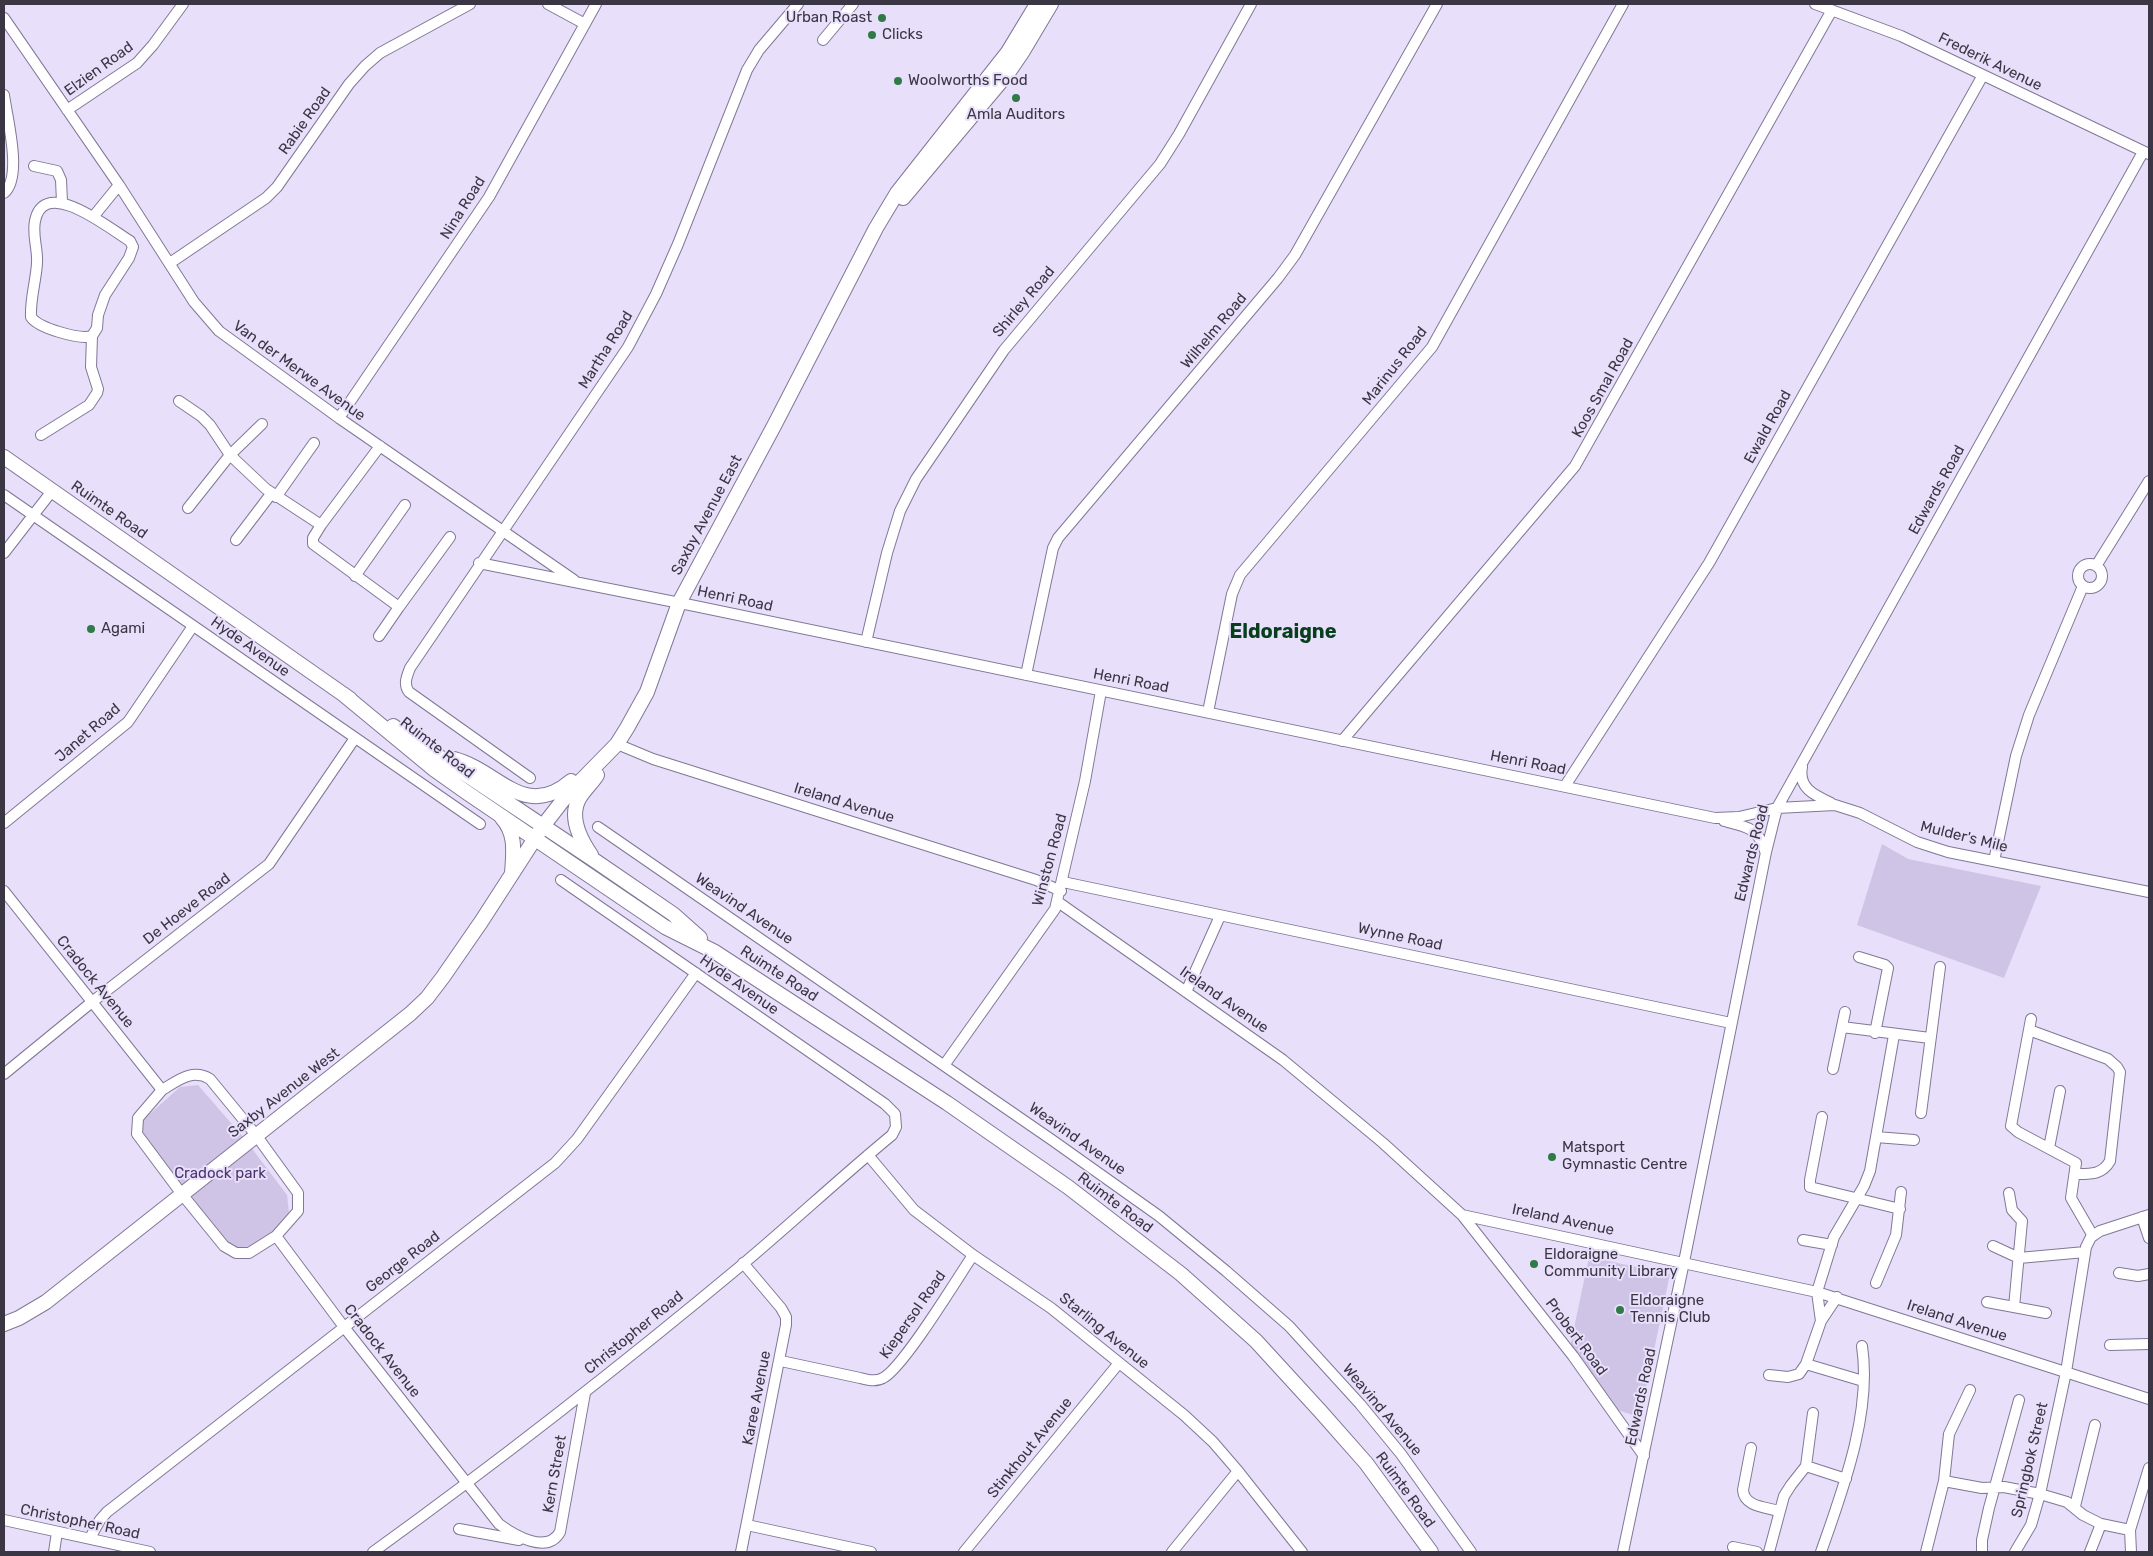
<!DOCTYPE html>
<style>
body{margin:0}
#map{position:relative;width:2153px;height:1556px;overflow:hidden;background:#e8dffb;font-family:Rubik,sans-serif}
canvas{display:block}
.frame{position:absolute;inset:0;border:5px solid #3b3643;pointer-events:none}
</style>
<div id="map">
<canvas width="2153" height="1556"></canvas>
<div class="frame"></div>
</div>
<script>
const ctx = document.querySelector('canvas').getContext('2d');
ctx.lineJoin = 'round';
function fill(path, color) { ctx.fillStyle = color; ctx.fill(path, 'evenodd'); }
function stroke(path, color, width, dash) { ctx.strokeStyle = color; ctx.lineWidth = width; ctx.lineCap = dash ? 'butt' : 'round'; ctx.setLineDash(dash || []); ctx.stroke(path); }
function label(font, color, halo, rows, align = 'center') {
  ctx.font = font + ' Rubik,sans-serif'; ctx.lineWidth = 4; ctx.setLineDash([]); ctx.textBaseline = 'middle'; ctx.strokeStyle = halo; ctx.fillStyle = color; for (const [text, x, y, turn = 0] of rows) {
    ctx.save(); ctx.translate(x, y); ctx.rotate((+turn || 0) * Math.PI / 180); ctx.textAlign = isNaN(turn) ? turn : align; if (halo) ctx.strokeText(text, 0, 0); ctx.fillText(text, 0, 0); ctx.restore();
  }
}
fill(new Path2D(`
 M1882,844L1908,859L2041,886L2004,978L1857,925Z
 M198,1085L244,1138L287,1195L289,1213C271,1234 255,1256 224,1244L142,1138L143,1120L180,1087Z
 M1589,1257L1670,1274L1640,1417L1617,1410L1570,1347Z`), '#cfc3e6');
const street = new Path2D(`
 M548,4L585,24
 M1815,4L1901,36L2149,154
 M4,18L119,185L194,302L219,331L339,418L574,580
 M823,40L853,4
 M4,95C7,118 23,177 4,193
 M67,110L137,63L153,45L183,4
 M34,166L57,171L61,180L62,202
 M93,217L119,185
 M170,263L266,198L277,187L349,84L365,66L380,53L470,4
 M179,401L201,416L210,425L230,455L266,489L321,525
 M339,418L489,197L596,4
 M41,435L89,405L97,393L98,389L91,367L92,336L97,328L98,315L105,295L129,258L133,247L130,241C110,229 44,175 35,221C32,235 38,249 37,263C36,281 30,299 31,317C38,328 80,340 92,336
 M380,446L321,525L313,538V544L399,607L450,537
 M4,495L480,824
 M276,497L314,443
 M188,508L230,455L262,424
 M236,540L271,494
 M4,553L52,491
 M479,563L695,606L1715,818L1739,817L1777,808L1835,805L1860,813L1917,842L1948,852L2149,892
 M2078 576a12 12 0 1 1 24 0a12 12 0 1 1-24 0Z
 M2096,566L2149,481
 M355,576L405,505
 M379,636L399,607
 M866,642L887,553L900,511L916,479L1004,350L1160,164L1179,134L1251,4
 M1026,675L1053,548L1058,538L1278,278L1295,255L1437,4
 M1208,712L1232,594L1240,575L1432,347L1623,4
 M1342,741L1575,466L1832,10
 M617,744L653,759L1036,880L1061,891
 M1802,767C1798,788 1814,795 1831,803
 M530,778L409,692C403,684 407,676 410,668L628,347L656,294L678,244L747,70L759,50L798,4
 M1565,786L1709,563L1983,75
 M1724,821C1745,826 1759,828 1765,851
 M4,823L128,722L193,626
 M598,827L1052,1140L1159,1216L1226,1271L1289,1326L1360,1404L1401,1454L1471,1552
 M1994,861L2016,756L2029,715L2083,586
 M1063,882L1731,1023
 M4,891L162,1090L138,1118L137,1134L181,1193L224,1246L236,1253H249L276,1236L344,1327L499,1524C514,1535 547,1555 560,1532L585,1393
 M1058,902L1283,1060L1383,1143L1462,1215L1817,1292L2149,1399
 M1859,957L1885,965L1888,968L1875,1033
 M1186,992L1220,916
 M2031,1019L2011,1126L2018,1132L2076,1163L2071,1198L2093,1236
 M1842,1027L1930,1038
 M2029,1030L2108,1059L2117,1067L2120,1072L2110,1161C2102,1175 2090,1174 2076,1174
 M945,1064L1055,909L1085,781L1101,691
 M1833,1069L1845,1012
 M4,1074L92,1002L269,864L355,738
 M162,1090C177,1081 192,1068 210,1079L256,1135L298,1193V1211L276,1236
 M1921,1113L1940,967
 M1822,1117L1810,1180V1187L1900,1209
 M1876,1137L1914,1140
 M2049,1148L2060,1091
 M868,1155L914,1210L973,1255L1051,1308L1184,1415L1213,1442L1238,1471L1302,1552
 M2009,1193L2012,1210L2022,1221L2014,1307
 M1462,1215L1573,1356L1644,1456
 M2142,1217L2149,1238
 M1803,1240L1832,1245
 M1993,1246L2019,1258L2085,1252
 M2119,1273L2138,1276L2149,1274
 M1876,1283L1896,1235L1901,1192
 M1987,1302L2046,1313
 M1821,1321L1817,1292L1834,1237L1864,1186L1870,1171L1894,1035
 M2110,1345L2149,1344
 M781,1361L860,1378C868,1380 876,1382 883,1378C903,1368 957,1279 973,1255
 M1806,1364L1863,1381
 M1769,1375L1788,1377L1799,1374L1806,1364L1821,1321L1837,1297
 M1751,1448L1743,1490C1744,1507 1766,1507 1779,1511
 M1806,1466L1846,1479
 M1944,1481L1982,1488L2004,1487L2040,1494L2067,1502L2083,1515L2101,1524L2130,1530
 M2075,1506L2095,1425
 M4,1520L150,1552
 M747,1525L871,1552
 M459,1529L519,1540
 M90,1538L100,1520L107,1512L555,1163L577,1139L696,973
 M1733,1547L1757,1552
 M54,1552L57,1532
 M373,1552C499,1461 623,1364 743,1264C793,1222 841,1177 892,1135L896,1127L895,1114L885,1104L561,880
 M741,1552L786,1325V1317L781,1308L743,1263
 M964,1552L1119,1363
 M1172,1552L1238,1471
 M1623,1552L1684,1262L1766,852L1777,808L2143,152
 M1769,1552L1784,1496L1791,1485L1806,1466L1813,1413
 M1821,1552C1843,1489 1872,1413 1862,1346
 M1926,1552L1944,1481L1949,1434L1970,1390
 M1982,1552V1540L1989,1508L2019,1400
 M2015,1552L2031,1525L2040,1494L2066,1372L2086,1247L2091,1237L2100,1231L2149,1215
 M2090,1552L2101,1524
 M2131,1552L2130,1530L2149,1468`);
const secondary = new Path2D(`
 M903,198L1008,73L1023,51L1051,4
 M4,457L350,699
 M343,694L435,770L466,792L665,927L715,952L947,1103L1068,1187L1181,1274L1256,1341L1321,1412L1366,1463L1431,1552
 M393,726L594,860L673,914L700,938
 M454,759C499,771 524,821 571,781
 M502,818C517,834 513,855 512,874
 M591,855C580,839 568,816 580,797C585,789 592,783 597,775
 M4,1324L19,1318L46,1302L410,1014L427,998L443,977L481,922L543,826L567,795L617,744L627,728L647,692L679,603L775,424L876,228L897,193L1008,52L1037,4`);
stroke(street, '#827796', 12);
stroke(secondary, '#827796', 16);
stroke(street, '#fff', 10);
stroke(secondary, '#fff', 14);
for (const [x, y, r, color] of [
 [882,18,5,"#307a48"],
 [872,35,5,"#307a48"],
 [898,81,5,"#307a48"],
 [1016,98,5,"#307a48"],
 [91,629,5,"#307a48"],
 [1552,1157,5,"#307a48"],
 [1534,1264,5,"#307a48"],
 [1620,1310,5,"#307a48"]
]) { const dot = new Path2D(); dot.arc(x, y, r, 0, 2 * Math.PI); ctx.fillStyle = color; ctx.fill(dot); stroke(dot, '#e8dffb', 2); }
label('15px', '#3b3643', '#e8dffb', [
 ["Urban Roast",872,18,"right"],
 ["Clicks",882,35],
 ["Woolworths Food",908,81],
 ["Amla Auditors",1016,115,"center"],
 ["Agami",101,629],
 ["Matsport",1562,1148],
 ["Gymnastic Centre",1562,1165],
 ["Eldoraigne",1544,1255],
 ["Community Library",1544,1272],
 ["Eldoraigne",1630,1301],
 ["Tennis Club",1630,1318]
], 'left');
label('15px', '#3b3643', '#e8dffb', [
 ["Frederik Avenue",1990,62,26],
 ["Elzien Road",99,69,-36],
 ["Rabie Road",305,121,-55],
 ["Nina Road",463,208,-58],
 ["Shirley Road",1024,302,-50],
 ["Wilhelm Road",1214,331,-50],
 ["Martha Road",606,350,-58],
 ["Marinus Road",1395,366,-52],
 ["Van der Merwe Avenue",299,371,36],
 ["Koos Smal Road",1603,388,-61],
 ["Ewald Road",1768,427,-61],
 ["Edwards Road",1937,490,-61],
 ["Ruimte Road",109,510,35],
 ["Saxby Avenue East",707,515,-62],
 ["Henri Road",735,599,12],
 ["Hyde Avenue",250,647,35],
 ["Henri Road",1131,681,11],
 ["Janet Road",88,733,-41],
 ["Ruimte Road",437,748,38],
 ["Henri Road",1528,763,11],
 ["Ireland Avenue",844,803,17],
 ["Mulder's Mile",1964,837,14],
 ["Edwards Road",1752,853,-76],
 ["Winston Road",1050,860,-75],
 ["De Hoeve Road",187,909,-38],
 ["Weavind Avenue",744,909,34],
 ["Wynne Road",1400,937,12],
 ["Ruimte Road",779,974,33],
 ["Cradock Avenue",95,982,51],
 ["Hyde Avenue",739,985,35],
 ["Ireland Avenue",1224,1000,35],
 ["Saxby Avenue West",284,1093,-38],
 ["Weavind Avenue",1077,1139,35],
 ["Ruimte Road",1115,1203,37],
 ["Ireland Avenue",1563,1220,12],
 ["George Road",403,1262,-38],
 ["Kiepersol Road",913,1315,-55],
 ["Ireland Avenue",1957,1321,18],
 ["Starling Avenue",1104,1331,39],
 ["Christopher Road",634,1333,-39],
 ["Probert Road",1576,1337,53],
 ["Cradock Avenue",382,1351,52],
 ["Edwards Road",1641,1397,-78],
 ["Karee Avenue",757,1398,-79],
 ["Weavind Avenue",1382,1410,50],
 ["Stinkhout Avenue",1030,1448,-51],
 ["Springbok Street",2030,1460,-77],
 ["Kern Street",555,1474,-80],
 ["Ruimte Road",1405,1490,54],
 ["Christopher Road",80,1522,12]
]);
label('15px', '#4c336d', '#e8dffb', [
 ["Cradock park",220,1174]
]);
label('bold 20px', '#073f1d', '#e8dffb', [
 ["Eldoraigne",1283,632]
]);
</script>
